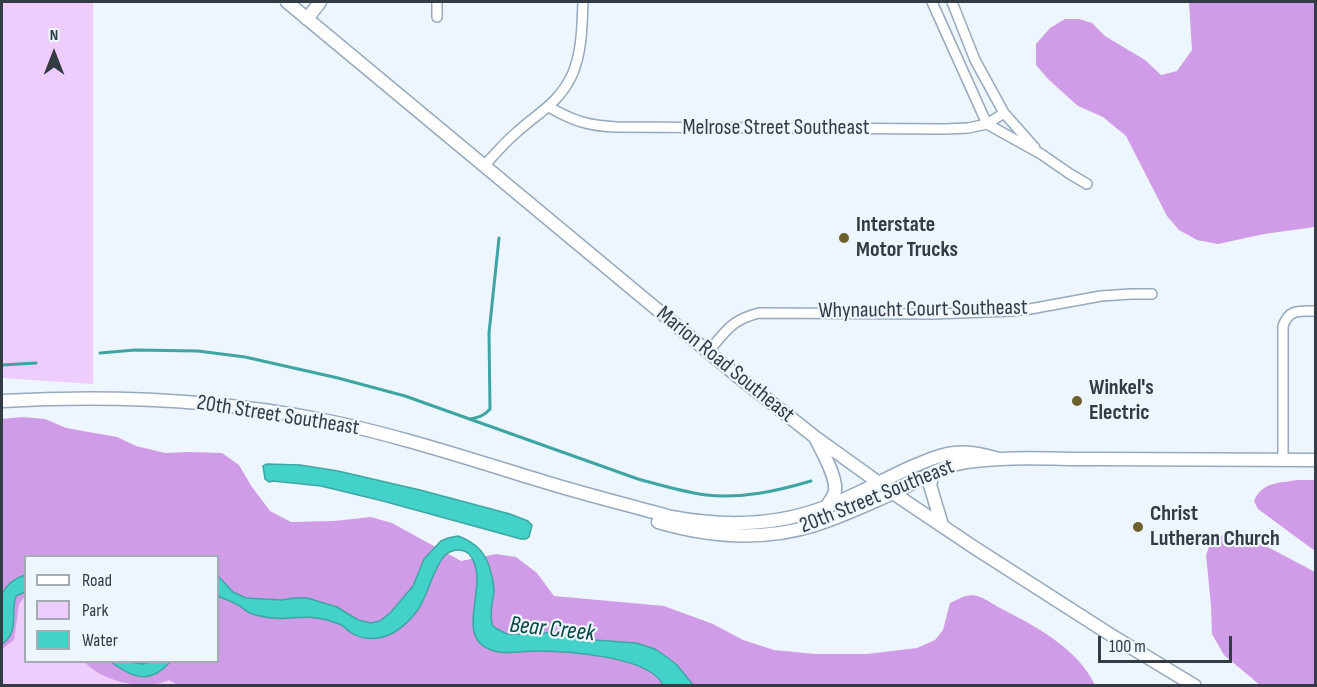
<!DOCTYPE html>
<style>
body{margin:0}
#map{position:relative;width:1317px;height:687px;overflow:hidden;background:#edf5fe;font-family:"Sofia Sans Condensed",sans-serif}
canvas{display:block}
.frame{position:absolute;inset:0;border:3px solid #333b44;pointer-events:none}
.legend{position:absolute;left:24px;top:555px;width:195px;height:108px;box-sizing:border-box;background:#edf5fe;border:2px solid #a3abb4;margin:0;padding:8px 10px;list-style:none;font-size:18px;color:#333b44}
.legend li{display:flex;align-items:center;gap:12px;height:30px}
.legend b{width:30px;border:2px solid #a3abb4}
.north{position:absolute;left:24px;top:24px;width:60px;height:60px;-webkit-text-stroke:4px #edf5fe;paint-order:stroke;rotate:0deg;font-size:16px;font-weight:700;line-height:24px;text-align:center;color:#333b44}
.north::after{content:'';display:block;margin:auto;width:21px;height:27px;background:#333b44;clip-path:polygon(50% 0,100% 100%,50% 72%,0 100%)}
.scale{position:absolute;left:1098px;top:636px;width:134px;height:27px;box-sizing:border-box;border:3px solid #333b44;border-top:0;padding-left:8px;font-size:18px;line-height:21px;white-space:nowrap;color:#333b44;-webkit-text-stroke:4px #edf5fe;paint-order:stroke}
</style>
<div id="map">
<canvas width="1317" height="687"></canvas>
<div class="frame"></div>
<ul class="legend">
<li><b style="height:8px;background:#fff"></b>Road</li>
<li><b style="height:16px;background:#eecdfc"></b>Park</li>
<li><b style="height:16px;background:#42d2ca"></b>Water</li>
</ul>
<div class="north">N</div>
<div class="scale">100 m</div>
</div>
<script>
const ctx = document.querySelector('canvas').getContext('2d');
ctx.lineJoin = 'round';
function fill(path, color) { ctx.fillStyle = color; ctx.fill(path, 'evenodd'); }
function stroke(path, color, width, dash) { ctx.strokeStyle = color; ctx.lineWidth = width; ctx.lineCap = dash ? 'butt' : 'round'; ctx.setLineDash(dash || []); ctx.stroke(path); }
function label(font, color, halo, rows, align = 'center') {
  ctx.font = font + ' "Sofia Sans Condensed",sans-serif'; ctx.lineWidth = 4.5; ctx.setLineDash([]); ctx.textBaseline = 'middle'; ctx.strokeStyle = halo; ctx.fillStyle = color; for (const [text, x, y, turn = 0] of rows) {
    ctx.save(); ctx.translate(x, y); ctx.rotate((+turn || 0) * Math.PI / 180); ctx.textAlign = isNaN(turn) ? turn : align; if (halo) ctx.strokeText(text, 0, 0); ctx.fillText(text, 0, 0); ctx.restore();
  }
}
fill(new Path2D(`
 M2,2H93V384L2,378Z
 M25,565L26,662H218L292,686H2V566Z`), '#eecdfc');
fill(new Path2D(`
 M1189,2H1315V227L1264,234L1218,244L1197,240L1179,230L1167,216L1126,136L1103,117L1078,106L1048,79L1036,65V44L1050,28L1065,19H1079L1092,23L1105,36L1145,60L1161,75L1177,71L1192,50Z
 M22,417L45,419L66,428L117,437L136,446L165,453L190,452L222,453L239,465L252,487L270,511L291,522L334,521L371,517L392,523L461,561L496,554L516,557L537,573L554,596L664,606L713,624L743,640L774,650L815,654H867L917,648L935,640L943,630L950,603C959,599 967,593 977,596C985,598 994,605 1002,609C1037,627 1077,648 1095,685L180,686L169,680C163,682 157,684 151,685C130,686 99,679 85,662H218V556H26L25,596L19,604L14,640L2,649V419Z
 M1297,480H1315V551L1258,509L1254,501C1262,482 1279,483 1297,480Z
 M1224,535L1264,545L1315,572V685H1260L1224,655L1212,634L1211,605L1206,555L1212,539Z`), '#d09be7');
const water = new Path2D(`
 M267,464L300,465L338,471L420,490L510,514L528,521L532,525L529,537L526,539H521L383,501L321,486L273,481L269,482L265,479L263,466Z
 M458,536C477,543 487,554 491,573C493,579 494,586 494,592C492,605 490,610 492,625L497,629L507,634L538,635L549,632L564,634L577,633L594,640L636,643L655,649L668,658L677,665L693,685H663C650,656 565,651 536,651C524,651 511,654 499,652C449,643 490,589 472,558C469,552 465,550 458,550C453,550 449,552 445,555C433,568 429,592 419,608C413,617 403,627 393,633C380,640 362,641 350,632C346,629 343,625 339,624C332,621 324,619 317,618C302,615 287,620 272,618C265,617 256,616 250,613C244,610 240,605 234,603C229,600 223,599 218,596V576L233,592L246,598L281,600L294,598H307L337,607L358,620L371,623L380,621L391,612L413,586L424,559L441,541L448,538Z
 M25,575V592L16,596C10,613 20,632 2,644V594C7,584 15,578 25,575Z
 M111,662H130L143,664L149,662H170C150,685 133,678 111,662Z`);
fill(water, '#42d2ca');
stroke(water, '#3ea5a2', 1.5);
stroke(new Path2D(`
 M100,353L135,350L198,351L245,357L338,378L405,396L638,479C660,485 683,492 706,495C742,499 777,491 811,481
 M2,365L36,363
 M470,419C479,417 484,416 490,409L489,333L499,238`), '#3ea5a2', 3);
const street = new Path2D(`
 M437,2V17
 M932,2L987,124L1041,154L1070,174L1087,184
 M952,2L975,60L1004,113L1035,148
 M549,107C573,121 589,126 617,127L945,129L968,128L987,124L1004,113
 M484,166C495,154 505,142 517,132C538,113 559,103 572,75C582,53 582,26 583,2
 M708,352C726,331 731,320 759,313L934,314L1011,311L1030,309L1101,296L1131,294H1152
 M1283,460V326C1289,309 1299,311 1316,311`);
const secondary = new Path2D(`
 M287,2L736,375L815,437L893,493L975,548L1114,637L1195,686
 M307,19L320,2
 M2,401C108,395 213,399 318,419C395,434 469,459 545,482C587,495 629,505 671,517C720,526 773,526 820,509C853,498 883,479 916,465C928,460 941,454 954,453C970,451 984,455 999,459
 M815,437C821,450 837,476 835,491C834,497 829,502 826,507
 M933,473L930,485L942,525
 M658,522C709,537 764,541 815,525C841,517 866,505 891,494C915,483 939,466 966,462C1007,456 1051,459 1093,459C1167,459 1241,460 1316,460`);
stroke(street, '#96a9bf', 12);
stroke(secondary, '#96a9bf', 15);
stroke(street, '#fff', 9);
stroke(secondary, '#fff', 12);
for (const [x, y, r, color] of [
 [844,238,6,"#6c5f2c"],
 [1077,401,6,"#6c5f2c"],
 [1138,527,6,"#6c5f2c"]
]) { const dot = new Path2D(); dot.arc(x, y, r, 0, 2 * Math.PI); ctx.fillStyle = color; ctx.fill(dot); stroke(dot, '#edf5fe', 2); }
label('22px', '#333b44', '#edf5fe', [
 ["Melrose Street Southeast",776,128],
 ["Whynaucht Court Southeast",923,310,-1],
 ["Marion Road Southeast",725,365,39],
 ["20th Street Southeast",278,416,9],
 ["20th Street Southeast",877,497,-22]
]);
label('bold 22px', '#333b44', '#edf5fe', [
 ["Interstate",856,225],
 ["Motor Trucks",856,250],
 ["Winkel's",1089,388],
 ["Electric",1089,413],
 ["Christ",1150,514],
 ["Lutheran Church",1150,539]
], 'left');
label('italic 24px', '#034643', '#edf5fe', [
 ["Bear Creek",552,630,6]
]);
</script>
